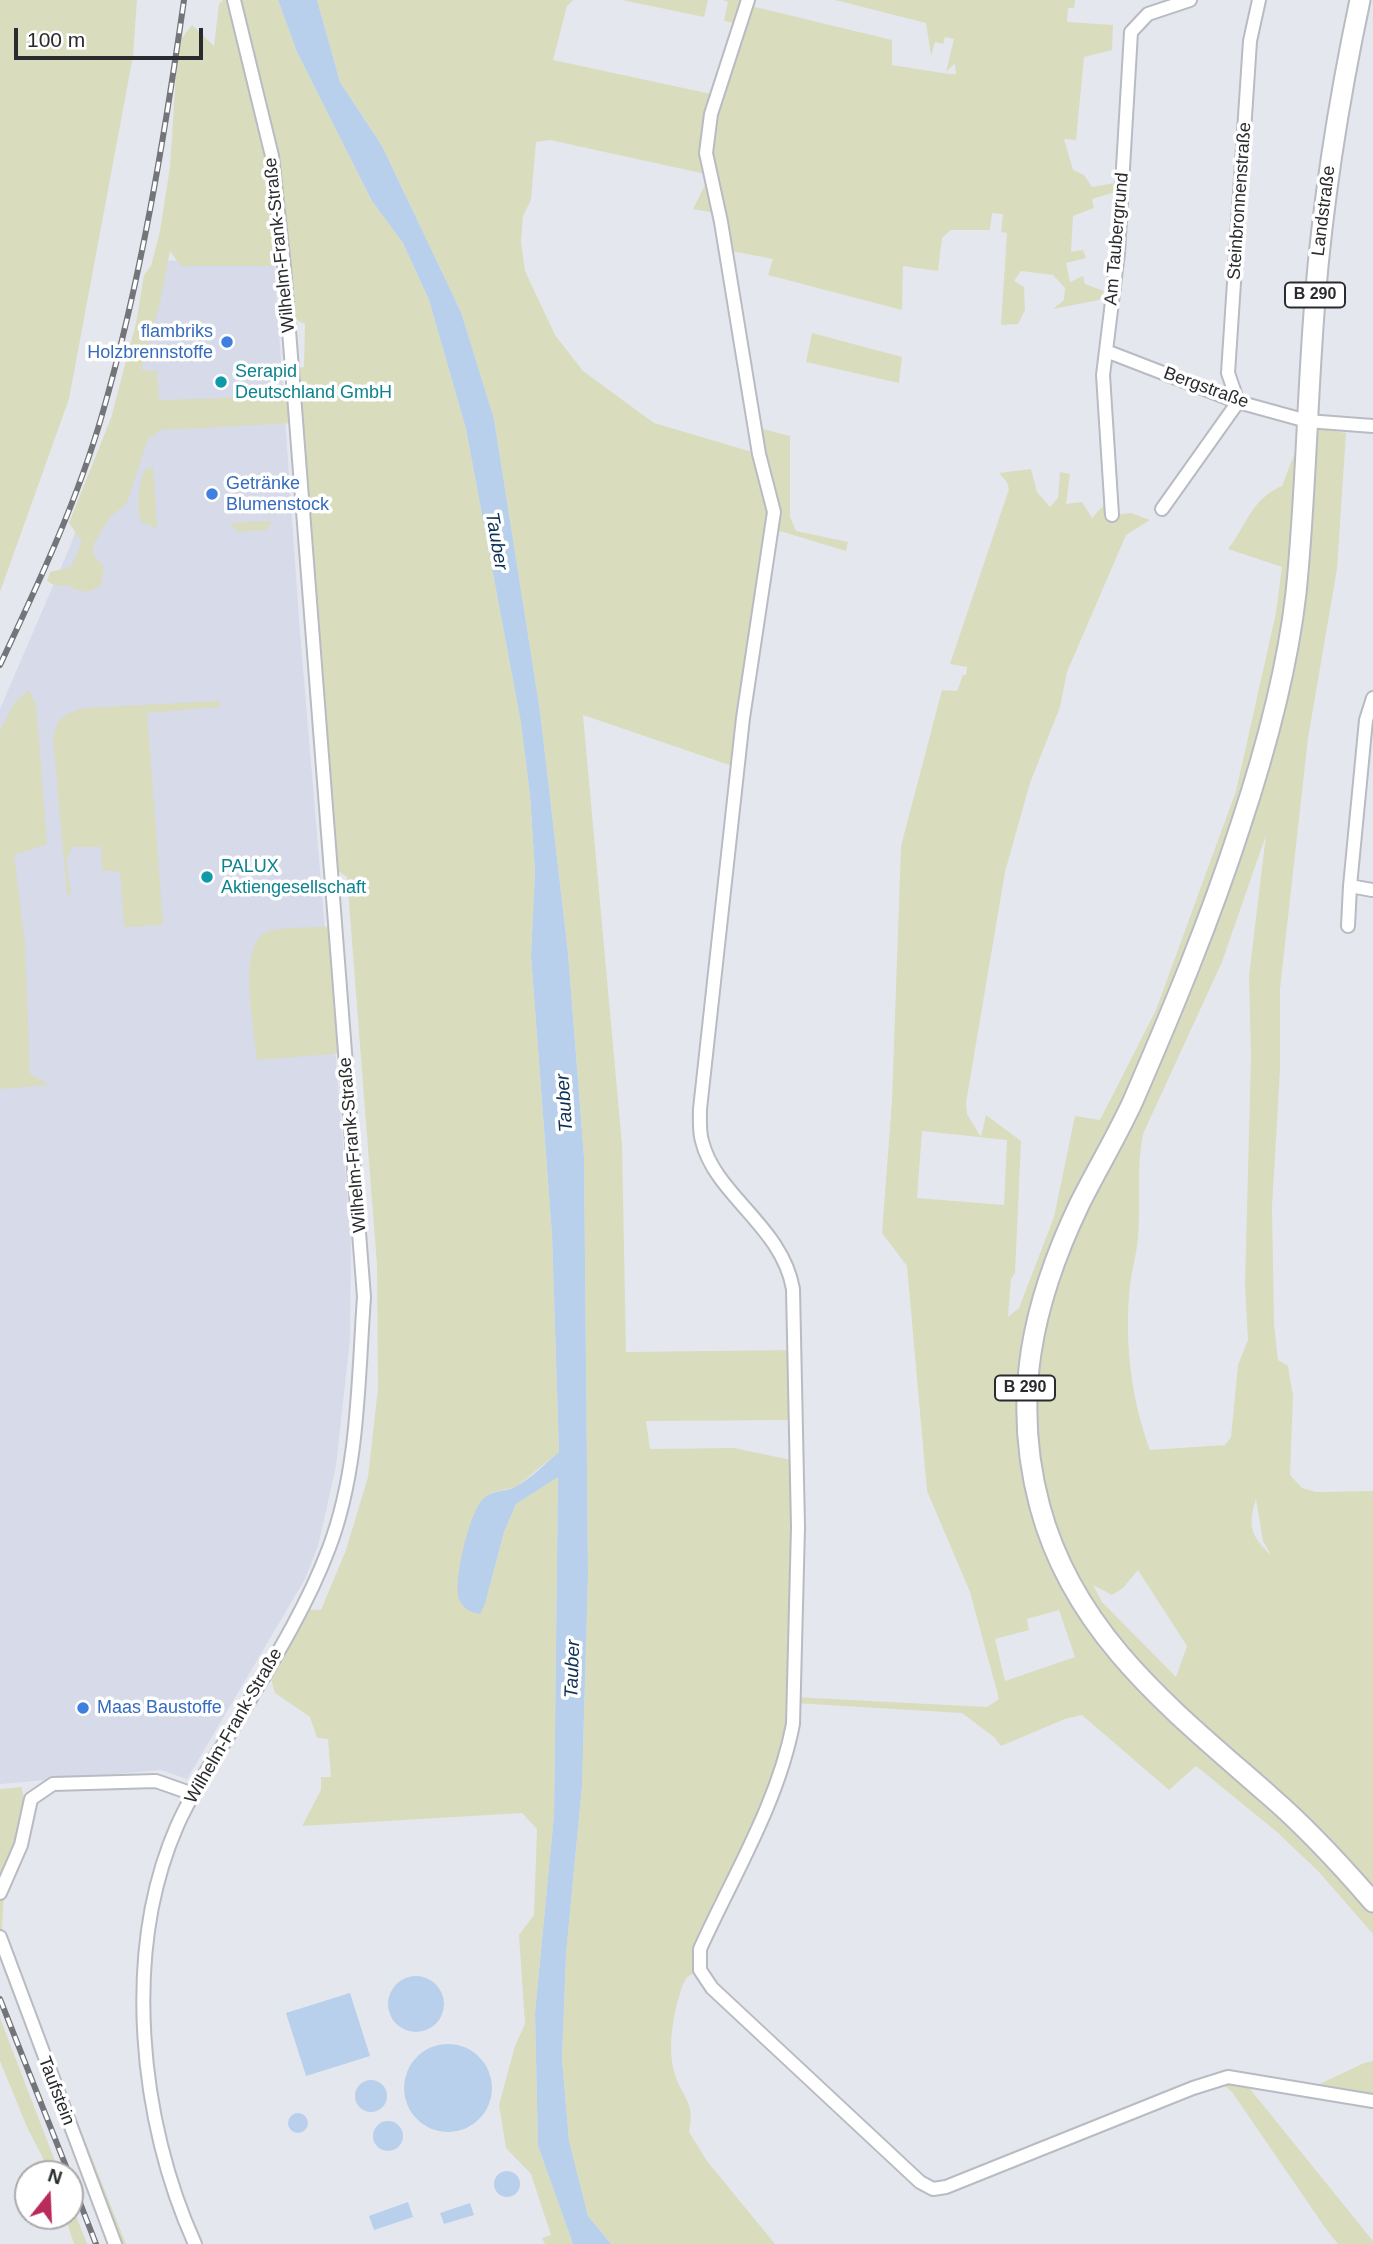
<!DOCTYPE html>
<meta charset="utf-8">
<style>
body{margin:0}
#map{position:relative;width:1373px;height:2244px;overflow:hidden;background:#e5e7ef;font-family:Helvetica,sans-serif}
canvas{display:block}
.north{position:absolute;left:14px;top:2160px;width:70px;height:70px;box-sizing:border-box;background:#fff;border:2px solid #aaaaab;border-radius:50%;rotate:18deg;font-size:19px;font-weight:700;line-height:28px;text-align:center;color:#2a2b2e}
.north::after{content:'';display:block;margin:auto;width:24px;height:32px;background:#b92b5c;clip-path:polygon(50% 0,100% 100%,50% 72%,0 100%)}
.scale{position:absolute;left:14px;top:28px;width:189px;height:32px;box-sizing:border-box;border:4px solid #2a2b2e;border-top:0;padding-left:9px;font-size:21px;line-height:24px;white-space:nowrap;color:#2a2b2e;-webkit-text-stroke:5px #fff;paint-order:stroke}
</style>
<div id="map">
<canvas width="1373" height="2244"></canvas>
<div class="north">N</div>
<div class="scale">100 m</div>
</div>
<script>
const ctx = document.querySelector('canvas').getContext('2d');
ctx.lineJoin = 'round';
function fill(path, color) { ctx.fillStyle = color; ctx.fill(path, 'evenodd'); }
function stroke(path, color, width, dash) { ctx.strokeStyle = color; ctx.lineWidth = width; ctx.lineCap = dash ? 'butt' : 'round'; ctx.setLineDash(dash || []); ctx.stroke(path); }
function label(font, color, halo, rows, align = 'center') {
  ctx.font = font + ' Helvetica,sans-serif'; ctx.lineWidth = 7; ctx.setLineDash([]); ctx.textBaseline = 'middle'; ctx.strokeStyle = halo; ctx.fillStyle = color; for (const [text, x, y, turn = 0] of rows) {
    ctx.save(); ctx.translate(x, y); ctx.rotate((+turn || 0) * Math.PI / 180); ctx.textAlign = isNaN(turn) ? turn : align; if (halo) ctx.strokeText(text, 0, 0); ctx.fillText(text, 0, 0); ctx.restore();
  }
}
fill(new Path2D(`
 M274,259L299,620L351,1240L350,1339L336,1466L318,1546L305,1579L187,1779L161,1770L0,1784V709L71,544L118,411L157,261Z`), '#d6dae9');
fill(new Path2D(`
 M0,0H137L133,56L69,399L0,592Z
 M223,0H278L297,52L372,201L403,243L429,300L466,429L521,723L530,795L535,872L531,956L552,1234L559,1452L516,1487L491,1493L485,1604L504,1532L516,1504L558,1476L554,1815L535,2013L538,2146L573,2244H545L542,2238L551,2235L531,2174L506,2148L499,2105L515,2046L525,2024L519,1935L534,1915L537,1829L522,1813L302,1826L321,1790V1777H331L328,1739L317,1738L310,1717L275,1693L268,1669L300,1609L321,1610L346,1550L368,1477L378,1388L377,1265L347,877L331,866L296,423L161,430L149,438L145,447L127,503L111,516L94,543L93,554L104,567L101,585C88,594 81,593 68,585L56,586L47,581L50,572L71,567L82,542L69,523L111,418L136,323L144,275L151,266L160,231L170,167L178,43L192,25L214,46L219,4ZM170,251L181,266H284L288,316L305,324L304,367L292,369L294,396L159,400L157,371L141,370L159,307Z
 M317,0H573L567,6L553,60L716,95L739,24L724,21L728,2L723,0H748L747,5L892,40V65L949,74H956L955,63L946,72L954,39L945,37L943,44L935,42L931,56L926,23L835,0H1075L1074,8H1068L1067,22L1113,25L1112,50L1084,57L1076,140L1064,139L1073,170L1084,175L1092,187L1115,183L1116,166L1124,167L1122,190L1092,199L1094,208L1073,216L1071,252L1083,250L1086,258L1066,263L1070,282L1083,276L1085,284L1104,291L1099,300L1053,309L1064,300L1065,288L1053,275L1021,271L1014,281L1024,287L1025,310L1018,324L1001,325L1007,233L1001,232L1003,214L992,213L990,230H951L942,238L938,271L903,266L902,310L768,275L773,259L726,250L720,214L693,209L710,175L550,140L536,142L531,200L523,216L521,242L525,271L555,335L583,371L654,423L759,454L755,427L790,436V517L796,531L848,542L846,551L773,529L738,768L583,715L622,1144L626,1352L794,1350L795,1420L646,1421L650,1449L734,1448L796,1461L794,1697L987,1707L999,1699L970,1592L927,1491L907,1266L882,1233L892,1101L901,846L942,690L957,691L963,675H966L967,667L950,664L1009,489L1007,482L999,473L1031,469L1037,492L1050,507L1058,498L1060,472L1070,474L1066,504L1082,502L1092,518L1104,505L1113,515L1131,513L1150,520L1126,535L1067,672L1060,707L1030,783L1005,872L966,1103L967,1114L981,1137L986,1115L1021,1141L1015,1273L1011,1279L1008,1317L1019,1308L1054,1217L1075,1116L1100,1120L1156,1010L1236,791L1276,613L1282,567L1228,549C1247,525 1251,499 1282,486L1307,421H1330V430L1346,433L1337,569L1308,738L1280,989V1070L1272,1207L1274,1324L1278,1360L1288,1366L1293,1396L1290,1475L1302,1488L1316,1492L1373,1491V1934L1319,1872L1277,1832L1196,1766L1169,1790L1082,1715L1065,1719L1001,1746L994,1737L962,1713L794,1703L789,1748L711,1926L700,1970L687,1977L683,1984C674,2011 667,2043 674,2071C681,2098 696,2100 689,2132L707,2161L775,2244H611L588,2216L569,2141L562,2059L566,1954L582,1786L588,1575L584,1157L568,953L540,711L494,419L461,312L382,146L340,82ZM1266,835L1249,976L1251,1056L1245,1285L1248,1340L1238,1365L1231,1437L1225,1445L1150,1450C1131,1398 1124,1341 1130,1285C1132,1269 1137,1253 1138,1237C1141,1202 1136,1168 1143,1134L1222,962ZM922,1131L1007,1140L1004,1205L917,1198ZM1256,1499L1263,1541L1271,1555C1250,1536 1248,1525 1256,1499ZM1138,1570L1187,1646L1176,1677L1102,1602L1093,1585L1112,1595L1123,1588ZM1059,1610L1075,1657L1005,1681L995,1639L1029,1630L1027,1619Z
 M622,0H708L704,17Z
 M812,333L902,357L899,383L806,362Z
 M153,467L157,528L141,522C136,505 139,486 144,470Z
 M272,521L267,530L238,532L230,523Z
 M29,690L36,704L47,844L14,855L25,944L30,1074L49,1085L0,1089V730L15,702Z
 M219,701L220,707L147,713L163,925L124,927L120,872L102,870L101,847H72L66,860L71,894L67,895L53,738C56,718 67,712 86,708Z
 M335,926L345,1053L257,1060C255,1033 235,941 269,931C289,926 315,928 335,926Z
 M22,1787L26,1820L4,1892L2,1930L126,2244H115L0,1937V1789Z
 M0,2018L60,2174H51L27,2127L0,2061Z
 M1373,2061V2101L1307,2090L1364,2063Z
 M1242,2079L1373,2241V2244H1338L1326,2229L1232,2092L1218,2080Z
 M70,2200L87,2244H74L65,2216H70Z`), '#d9ddbd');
fill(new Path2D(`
 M278,0H317L340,82L382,146L461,312L494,419L540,711L568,953L584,1157L588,1575L582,1786L566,1954L562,2059L569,2141L588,2216L611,2244H573L538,2146L535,2013L554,1815L558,1477L516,1504L504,1532L485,1604L480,1614C470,1612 463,1609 459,1599C453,1581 469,1515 482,1500C492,1489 505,1493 517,1486C531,1478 546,1463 559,1452L552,1234L531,956L535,872L530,795L521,723L466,429L429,300L403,243L372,201L297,52Z
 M388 2004a28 28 0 1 1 56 0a28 28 0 1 1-56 0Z
 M350,1993L370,2056L306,2076L286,2013Z
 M404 2088a44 44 0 1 1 88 0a44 44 0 1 1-88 0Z
 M355 2096a16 16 0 1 1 32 0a16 16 0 1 1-32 0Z
 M288 2123a10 10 0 1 1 20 0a10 10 0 1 1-20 0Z
 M373 2136a15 15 0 1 1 30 0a15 15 0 1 1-30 0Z
 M494 2184a13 13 0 1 1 26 0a13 13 0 1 1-26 0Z
 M408,2202L413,2217L374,2230L369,2216Z
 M470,2203L474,2215L444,2224L440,2213Z`), '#b8d0eb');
const street = new Path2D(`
 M748,0L711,114L706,153L721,222L759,454L774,512L743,718L700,1109C700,1119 699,1131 702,1141C715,1195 782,1226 793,1289L798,1527L793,1724C778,1803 733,1876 700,1949V1970L712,1988L920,2182L933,2189L946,2187L1193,2088L1228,2077L1373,2101
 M1106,351L1238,402L1307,421L1373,426
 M1162,509L1238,402L1228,373L1250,41L1259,0
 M1112,515L1103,375L1118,253L1131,32L1148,14L1190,0
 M1372,890L1350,886L1366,720L1373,698
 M1348,926L1350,886
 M0,1893L21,1845L31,1799L53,1784L156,1781L193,1794
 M0,1937L115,2244
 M195,2244C139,2121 122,1952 177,1826C190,1797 207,1770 224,1743C261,1680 303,1617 329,1548C359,1469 358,1380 364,1297L284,266L272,156L234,0`);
const primary = new Path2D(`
 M1360,0C1339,99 1323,199 1315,300C1307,398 1306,496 1296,593C1287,672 1265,752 1240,827C1210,920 1172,1011 1133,1101C1117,1136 1097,1169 1080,1203C1032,1303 1011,1399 1040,1507C1075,1637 1175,1712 1271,1797C1308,1829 1341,1865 1373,1902`);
stroke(street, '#b8bbc2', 16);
stroke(primary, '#b8bbc2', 23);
stroke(street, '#fff', 12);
stroke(primary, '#fff', 19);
const rail = new Path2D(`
 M0,665C38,584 77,502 102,415C141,280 164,140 184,0
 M0,1999L69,2174
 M70,2177L96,2244`);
stroke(rail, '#73757a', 6);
stroke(rail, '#fff', 3.5, [10]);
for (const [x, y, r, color] of [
 [227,342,7,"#3f7fe0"],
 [221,382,7,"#0f9aa8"],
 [212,494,7,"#3f7fe0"],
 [207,877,7,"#0f9aa8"],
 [83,1708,7,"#3f7fe0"]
]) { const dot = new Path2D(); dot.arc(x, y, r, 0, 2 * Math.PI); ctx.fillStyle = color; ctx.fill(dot); stroke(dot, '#fff', 2.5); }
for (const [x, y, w] of [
 [1315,295,60],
 [1025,1388,60]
]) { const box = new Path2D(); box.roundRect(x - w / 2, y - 12.5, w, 25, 5); ctx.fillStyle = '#fff'; ctx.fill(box); stroke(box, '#2a2b2e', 2); }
label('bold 16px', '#2a2b2e', null, [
 ["B 290",1315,295],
 ["B 290",1025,1388]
]);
label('18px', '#2a2b2e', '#fff', [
 ["Steinbronnenstraße",1240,201,-86],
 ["Landstraße",1324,211,-83],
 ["Am Taubergrund",1117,239,-85],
 ["Wilhelm-Frank-Straße",280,245,-96],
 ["Bergstraße",1206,388,20],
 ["Wilhelm-Frank-Straße",353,1145,-95],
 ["Wilhelm-Frank-Straße",234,1726,-60],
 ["Taufstein",56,2091,69]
]);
label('18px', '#366cbe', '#fff', [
 ["flambriks",213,332,"right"],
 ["Holzbrennstoffe",213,353,"right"],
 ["Getränke",226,484],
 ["Blumenstock",226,505],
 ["Maas Baustoffe",97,1708]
], 'left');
label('18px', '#0d838f', '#fff', [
 ["Serapid",235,372],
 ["Deutschland GmbH",235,393],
 ["PALUX",221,867],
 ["Aktiengesellschaft",221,888]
], 'left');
label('italic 19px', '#0e3155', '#fff', [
 ["Tauber",496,541,80],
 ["Tauber",565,1103,-94],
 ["Tauber",573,1669,-88]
]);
</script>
